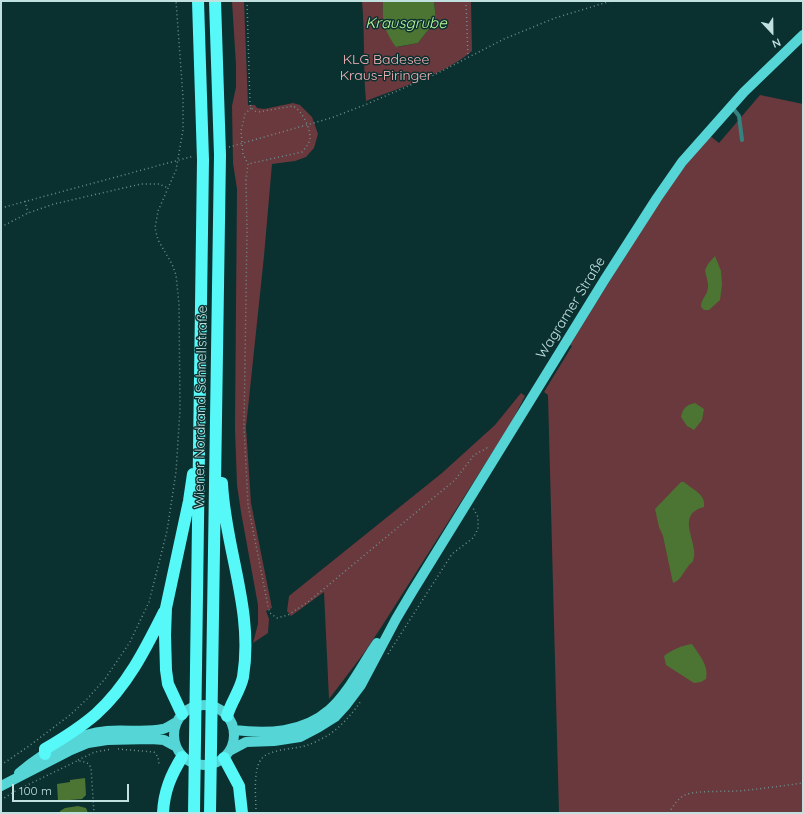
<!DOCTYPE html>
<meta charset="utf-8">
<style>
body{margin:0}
#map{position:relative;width:804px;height:814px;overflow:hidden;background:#0b3030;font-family:Quicksand,sans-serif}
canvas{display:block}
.frame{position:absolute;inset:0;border:2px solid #c1e1e0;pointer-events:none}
.north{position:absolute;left:752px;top:12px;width:40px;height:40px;-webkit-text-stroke:3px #0b3030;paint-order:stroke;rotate:158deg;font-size:11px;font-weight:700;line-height:16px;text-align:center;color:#c1e1e0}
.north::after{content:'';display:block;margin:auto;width:14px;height:18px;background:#c1e1e0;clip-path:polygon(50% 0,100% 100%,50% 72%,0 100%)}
.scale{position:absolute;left:12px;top:784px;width:117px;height:18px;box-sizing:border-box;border:2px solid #c1e1e0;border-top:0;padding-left:5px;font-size:12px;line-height:14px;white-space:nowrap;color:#c1e1e0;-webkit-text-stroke:3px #0b3030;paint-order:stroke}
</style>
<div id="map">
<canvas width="804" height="814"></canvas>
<div class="frame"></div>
<div class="north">N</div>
<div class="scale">100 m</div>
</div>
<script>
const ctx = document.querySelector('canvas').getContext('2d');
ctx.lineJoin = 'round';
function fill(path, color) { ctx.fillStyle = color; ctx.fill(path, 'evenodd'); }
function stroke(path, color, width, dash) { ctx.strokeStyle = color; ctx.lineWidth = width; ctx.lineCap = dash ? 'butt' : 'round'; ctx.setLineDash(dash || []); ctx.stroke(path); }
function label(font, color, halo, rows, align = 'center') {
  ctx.font = font + ' Quicksand,sans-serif'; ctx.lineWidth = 3; ctx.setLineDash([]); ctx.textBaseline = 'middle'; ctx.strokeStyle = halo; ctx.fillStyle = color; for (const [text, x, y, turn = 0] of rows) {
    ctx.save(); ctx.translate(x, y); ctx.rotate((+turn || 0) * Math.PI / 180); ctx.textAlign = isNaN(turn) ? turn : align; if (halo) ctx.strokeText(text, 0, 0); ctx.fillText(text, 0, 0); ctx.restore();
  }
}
fill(new Path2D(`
 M232,1H244L248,105H255L257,108L264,109L293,103L300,105L312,117L318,134L314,148L306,157L295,161L272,164L264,256L246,427L251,503L272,608L266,611L269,619L268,633L253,643L258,624V605L241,512L237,485L235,428L237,189L233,163L232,106L236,87V65Z
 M362,1H383C382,22 384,29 397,47L418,43L436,20L434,1H471L472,51C445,74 399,88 366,101C363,67 365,34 362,1Z
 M760,95L803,104V813H559L548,395L544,392L572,346L570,345C615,274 656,200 709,135L719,143Z
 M521,393L525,396L511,423L382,626L364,653L329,699L324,592L291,616L287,611L289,596L442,473L495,425Z`), '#6a393d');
fill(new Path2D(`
 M383,1H434L436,20L418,43L396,47C384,30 382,22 383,1Z
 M715,256L721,271L722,285L720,300L709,310H704L701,307C701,300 705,297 707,292C710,285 706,277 705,270L708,264Z
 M695,403L704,409L702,420L694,430L687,426L681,417C683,408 686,405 695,403Z
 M681,482H684C693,490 706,494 704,507C673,515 701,545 693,561C692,563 688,565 687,568C682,574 681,580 673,583L663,536L659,527L655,509Z
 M692,644C699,655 709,665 706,679L701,682L694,683L666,665L664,656C673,649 681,646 692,644Z
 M85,778L86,795L82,799L58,801L57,784L70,782V780Z
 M78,806L86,808L88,813H60V811L65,808Z`), '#4c7433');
stroke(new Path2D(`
 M247,1L250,104C252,109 253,111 258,112L293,106C302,111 310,127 310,137C310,143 306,147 302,152L248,164
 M466,1L468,57
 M251,108L245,114L241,131L243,154L248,164L246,180L247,231L244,427L248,505L268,606L270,613L277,618L288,615L308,602L455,480L474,455L487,448L489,449
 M229,147L331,118L367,104L438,73L504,39L555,18L611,1
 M25,201L28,213
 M1,208L194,156
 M1,227L28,213L54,204L141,184H159L168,188
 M388,654L452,554L473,538L478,529V517L473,508
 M118,749L154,752L158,757L159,764
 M78,760L95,752L112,749
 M1,765L29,746L70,715L87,699L105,679L130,642L149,602L167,531L176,472L180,410L179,304L176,275L172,264L158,240L155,228L158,211L176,170L183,130V97L176,1
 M1,800L17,790L77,761H82L89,764L91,768L94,813
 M256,813C256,799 253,773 260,761C267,748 294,750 308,745C314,743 321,739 327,736C341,727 352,714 361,701
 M669,813C673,806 678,798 685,795C696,790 725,792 738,791C760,789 781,786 803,783`), '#6d908f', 1.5, [1, 3]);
stroke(new Path2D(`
 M732,107L739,116L742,140`), '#368281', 4);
stroke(new Path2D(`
 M174 735a30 30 0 1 1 60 0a30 30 0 1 1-60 0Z
 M234,730C267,734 303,733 329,710C348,694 363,663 377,643
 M231,750L246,742L274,741L300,737L319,727L335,717L346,705L361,685L396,619L412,592L605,279L657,198L682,162L744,92L803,35
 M19,773C44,752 74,734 107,731C125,729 145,733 163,729C167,728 172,724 177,722
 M1,786L69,751L88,743L107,740L151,739L164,740L175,746`), '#55d5d5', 10);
stroke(new Path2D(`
 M222,483C225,549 254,610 243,677C240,691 231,702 227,716
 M182,714L168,684L166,670L165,635L166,608L189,501L193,474
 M45,754V749C62,739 80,728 96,714C127,686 145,650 164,612
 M224,758L239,786L242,813
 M163,813C164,791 171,775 182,757
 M194,813L203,160L198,1
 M210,813L220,155L215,1`), '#56f8f8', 12);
label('14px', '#f9b4b8', '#0b3030', [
 ["KLG Badesee",386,60],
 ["Kraus-Piringer",386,76]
]);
label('14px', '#c1e1e0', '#0b3030', [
 ["Wagramer Straße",571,308,-58],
 ["Wiener Nordrand Schnellstraße",201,407,-89]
]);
label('italic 15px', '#bcf89b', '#0b3030', [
 ["Krausgrube",406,23]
]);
</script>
